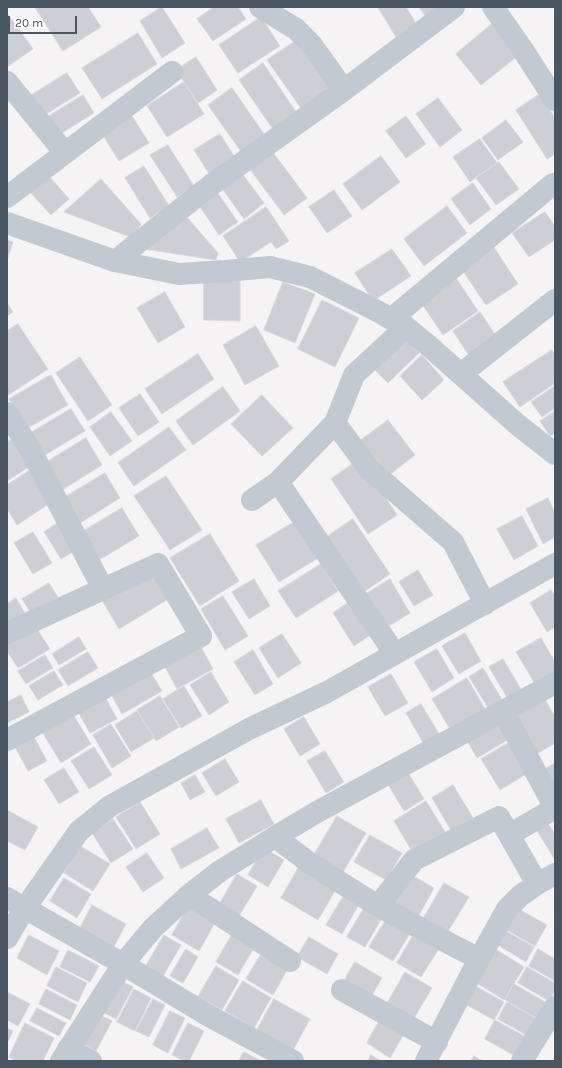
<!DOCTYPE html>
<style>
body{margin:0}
#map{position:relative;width:562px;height:1068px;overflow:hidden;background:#f5f3f3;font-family:Karla,sans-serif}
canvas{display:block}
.frame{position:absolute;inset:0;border:8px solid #4a5661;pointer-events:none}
.scale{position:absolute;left:8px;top:16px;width:69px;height:18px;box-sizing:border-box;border:2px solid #4a5661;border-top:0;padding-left:5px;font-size:12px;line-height:14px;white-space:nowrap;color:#4a5661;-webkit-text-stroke:3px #fff;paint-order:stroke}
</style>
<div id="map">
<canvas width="562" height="1068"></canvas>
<div class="frame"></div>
<div class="scale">20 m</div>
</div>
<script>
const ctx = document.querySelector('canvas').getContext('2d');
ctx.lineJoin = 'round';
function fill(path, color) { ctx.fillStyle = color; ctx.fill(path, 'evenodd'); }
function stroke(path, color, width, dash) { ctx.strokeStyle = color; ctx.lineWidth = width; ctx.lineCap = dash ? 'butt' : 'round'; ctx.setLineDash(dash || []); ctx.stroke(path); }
const building = new Path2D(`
 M35,7H88L101,27L63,51Z
 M162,7L185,43L162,58L140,21Z
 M214,7H238L246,19L213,41L197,19Z
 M378,7H406L418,27L398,40Z
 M419,7H442L427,18Z
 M7,13L33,49L7,67Z
 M261,17L280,46L238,73L219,45Z
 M493,23L519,55L481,85L456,54Z
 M138,33L157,64L102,99L82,68Z
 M297,40L333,91L303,111L267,60Z
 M196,57L217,90L198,103L176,70Z
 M263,63L298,115L275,132L239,80Z
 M67,73L80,93L43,116L30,96Z
 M184,82L204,114L167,137L147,106Z
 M232,88L266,137L242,153L208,105Z
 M540,94L555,118V154L547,159L516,110Z
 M83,95L94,113L57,136L46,118Z
 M438,98L462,130L440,147L416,114Z
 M130,113L149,143L119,161L101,132Z
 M406,116L426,144L406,158L386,131Z
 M506,120L523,142L498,160L482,138Z
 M220,134L236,159L210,175L194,150Z
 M480,139L497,163L470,182L453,157Z
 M168,145L194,186L177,197L150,155Z
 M272,151L307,198L284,215L249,168Z
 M381,156L400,182L362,210L343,184Z
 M499,162L519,189L496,205L476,178Z
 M144,166L169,206L150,218L125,178Z
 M241,172L264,203L244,219L221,187Z
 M48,175L69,199L51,215L30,192Z
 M101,179L141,224L133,238L64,212Z
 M473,183L491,209L470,225L451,199Z
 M334,190L352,216L327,233L309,207Z
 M217,192L238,222L219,235L198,204Z
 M447,206L467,233L424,266L404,239Z
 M266,207L289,241L276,249L271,242L240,262L223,236Z
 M545,212L555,226V240L529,257L512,233Z
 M185,215L218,253L216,260L144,249Z
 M7,240L13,242L7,260Z
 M493,246L518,284L486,305L461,268Z
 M392,249L411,276L373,301L355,273Z
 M204,277H240V321L204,320Z
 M456,278L478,311L443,335L420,301Z
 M283,282L315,294L295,343L264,330Z
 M165,292L185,327L158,343L137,308Z
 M322,300L359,318L335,367L298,349Z
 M7,303L13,312L7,316Z
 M480,312L498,339L470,357L453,331Z
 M18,324L48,369L7,396V331Z
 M256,326L279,366L245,385L223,345Z
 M402,336L419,353L388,383L371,366Z
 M552,350L555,355V383L520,407L503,382Z
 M198,354L214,379L162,414L145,389Z
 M422,355L444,380L422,400L400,376Z
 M80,357L112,405L88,421L56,373Z
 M51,375L68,405L26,429L9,399Z
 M555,386V408L542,417L531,402Z
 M223,387L240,411L193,445L176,421Z
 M140,394L159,422L138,436L119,408Z
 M262,395L293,428L262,456L231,424Z
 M71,409L85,431L38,459L25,436Z
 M555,411V433L550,436L540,421Z
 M111,412L132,441L110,456L90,427Z
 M388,420L415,455L388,476L360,441Z
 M169,427L186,450L134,486L118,463Z
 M17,436L35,463L7,481V442Z
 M86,438L102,465L62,490L45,463Z
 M360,459L397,515L368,534L331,479Z
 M35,467L56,499L17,525L7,509V485Z
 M105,473L120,498L77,525L62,499Z
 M166,476L202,530L170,550L134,496Z
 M548,498L555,513V537L543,544L526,509Z
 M122,508L139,536L99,560L82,532Z
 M522,516L538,546L514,560L497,529Z
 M353,519L390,574L362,593L325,538Z
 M61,521L77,549L61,559L44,532Z
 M296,521L318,558L279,582L256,545Z
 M33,532L52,563L33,574L14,543Z
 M210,534L239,581L200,606L170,558Z
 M321,564L338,591L296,618L278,591Z
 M153,569L170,598L119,629L102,600Z
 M418,570L433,595L414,606L399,582Z
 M254,579L270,606L249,619L232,592Z
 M390,579L410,613L386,628L366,594Z
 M49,583L59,599L32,615L22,599Z
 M551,590L555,596V627L547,632L530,603Z
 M223,596L248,636L225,650L201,609Z
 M16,598L26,615L7,626V604Z
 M351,601L372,634L354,646L333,613Z
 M35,626L50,649L18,668L7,651V640Z
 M465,633L481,661L459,674L442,646Z
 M282,634L301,663L278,678L259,648Z
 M79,637L86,649L59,665L52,654Z
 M541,638L555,662V677L537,687L516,652Z
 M201,647L213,669L177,689L165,667Z
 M437,649L454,678L432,692L414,662Z
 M253,650L273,684L255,695L234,662Z
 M88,652L98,668L68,686L58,670Z
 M45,655L53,668L26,684L18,671Z
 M503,659L522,691L508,699L489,667Z
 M483,668L504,703L490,711L469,677Z
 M54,671L63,685L38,700L29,686Z
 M150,671L162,691L122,714L111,694Z
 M211,672L229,702L209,715L190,685Z
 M391,674L408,703L385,716L368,687Z
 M467,678L485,709L450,729L432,699Z
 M184,686L202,716L181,728L163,699Z
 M21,695L29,712L7,723V702Z
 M104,695L117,719L90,733L77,710Z
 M160,696L179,727L156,741L137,710Z
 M543,696L555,717V743L533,756L510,716Z
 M421,704L441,737L425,746L406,713Z
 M71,711L91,744L61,763L41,730Z
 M137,711L154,738L131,752L115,725Z
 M304,717L320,744L300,756L284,729Z
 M499,718L511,738L477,758L465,737Z
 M111,724L131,756L112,768L93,735Z
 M34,737L47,761L28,771L15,747Z
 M510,742L528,773L500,790L481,759Z
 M94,747L112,775L89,789L71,761Z
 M325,751L344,782L326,793L307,761Z
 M225,759L239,782L216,796L202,773Z
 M555,763V795L541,772Z
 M64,768L79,792L59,804L44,780Z
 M406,769L424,799L404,811L386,781Z
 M195,775L205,792L190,800L181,783Z
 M453,785L473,818L451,830L432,798Z
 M261,800L274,824L239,843L226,819Z
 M426,801L445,832L412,851L394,821Z
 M140,802L160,834L136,849L116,817Z
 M7,810L38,827L25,850L7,841Z
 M337,816L366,833L342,874L313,857Z
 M113,819L133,849L111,863L92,833Z
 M547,822L555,834V860L536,829Z
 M207,828L219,848L181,869L171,849Z
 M370,835L402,853L386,880L354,862Z
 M80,846L110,864L93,891L64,873Z
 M264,848L284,860L268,887L248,875Z
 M147,853L164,878L143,892L126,867Z
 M299,867L336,889L318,920L281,898Z
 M408,873L434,888L417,919L390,903Z
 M237,874L257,886L239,916L219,905Z
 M64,878L91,894L77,918L50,901Z
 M444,883L469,897L447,933L423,919Z
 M343,897L358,906L342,934L326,925Z
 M92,905L126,924L113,948L79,930Z
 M189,905L216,921L199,951L172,935Z
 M515,907L547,925L535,946L503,928Z
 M364,908L382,918L365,947L347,937Z
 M387,918L411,932L393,961L369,947Z
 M504,930L534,947L526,962L496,944Z
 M415,932L440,947L421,977L397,963Z
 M233,933L255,946L238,975L216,962Z
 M29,935L59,951L47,975L17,958Z
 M164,935L181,945L163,976L146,966Z
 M309,937L338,954L327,974L297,957Z
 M492,947L524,967L504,1000L472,980Z
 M186,949L198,957L183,983L170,976Z
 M538,949L555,959V981L529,966Z
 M68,950L99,966L90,982L60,967Z
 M264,950L290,965L273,995L246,979Z
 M355,962L382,978L372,995L345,979Z
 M216,966L239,980L222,1010L198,997Z
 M56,967L87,983L78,1002L47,986Z
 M527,967L555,983V990L549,1001L518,983Z
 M405,972L432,988L413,1020L387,1004Z
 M115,978L133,987L116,1019L99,1010Z
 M243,981L271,998L254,1028L225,1011Z
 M514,984L547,1003L538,1019L505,1000Z
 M475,986L504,1002L494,1020L465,1004Z
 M46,989L77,1005L70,1020L39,1004Z
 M134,989L151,998L135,1031L117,1022Z
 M7,992L30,1004L18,1026L7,1020Z
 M153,999L165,1005L149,1037L136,1031Z
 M274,999L310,1019L293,1050L257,1030Z
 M507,1002L537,1019L528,1036L498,1019Z
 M37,1008L66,1023L59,1036L30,1021Z
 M170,1011L185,1018L168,1053L153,1045Z
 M96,1013L112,1021L96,1051L81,1043Z
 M381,1018L405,1032L390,1058L367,1043Z
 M495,1020L526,1037L515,1056L485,1039Z
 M25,1023L54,1038L43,1061H16L9,1057Z
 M188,1023L204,1031L189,1061H184L172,1055Z
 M7,1028L13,1031L7,1043Z
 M244,1052L261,1061H239Z
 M371,1055L381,1061H368Z
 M474,1056L483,1061H471Z`);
fill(building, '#cdcfd5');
stroke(building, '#d7d9de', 1);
stroke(new Path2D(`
 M260,7L296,29L311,44L344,90
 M493,7L523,50L555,100
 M7,82L65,153
 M7,197L172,72
 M7,223L115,261L179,274L225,271L270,267L310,277L381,313L391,319L406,327L429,346L518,425L555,454
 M115,261L211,185L344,90L454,7
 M391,319L553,184
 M406,327L354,375L335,423L369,469L453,542L485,604
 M461,374L555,300
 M7,413L30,449L103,589
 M278,482L395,654
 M252,500L278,482L335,423
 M7,633L158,564L201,636L7,740
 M503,711L555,808
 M509,835L555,808
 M275,837L220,871L189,895L290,961
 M7,898L123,964L209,1016L293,1061
 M378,906L414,860L499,817L537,884
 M7,938L25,908L79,831L110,806L249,729L327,692L555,564
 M479,959L378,906L311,864L275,837L317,812L555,683
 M342,990L437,1042
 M68,1049L91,1061
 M61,1061L123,964L153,928L189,895
 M426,1061L479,959L507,909L520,896L537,884L555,874
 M522,1061L555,1007`), '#c1cad2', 22);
</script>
